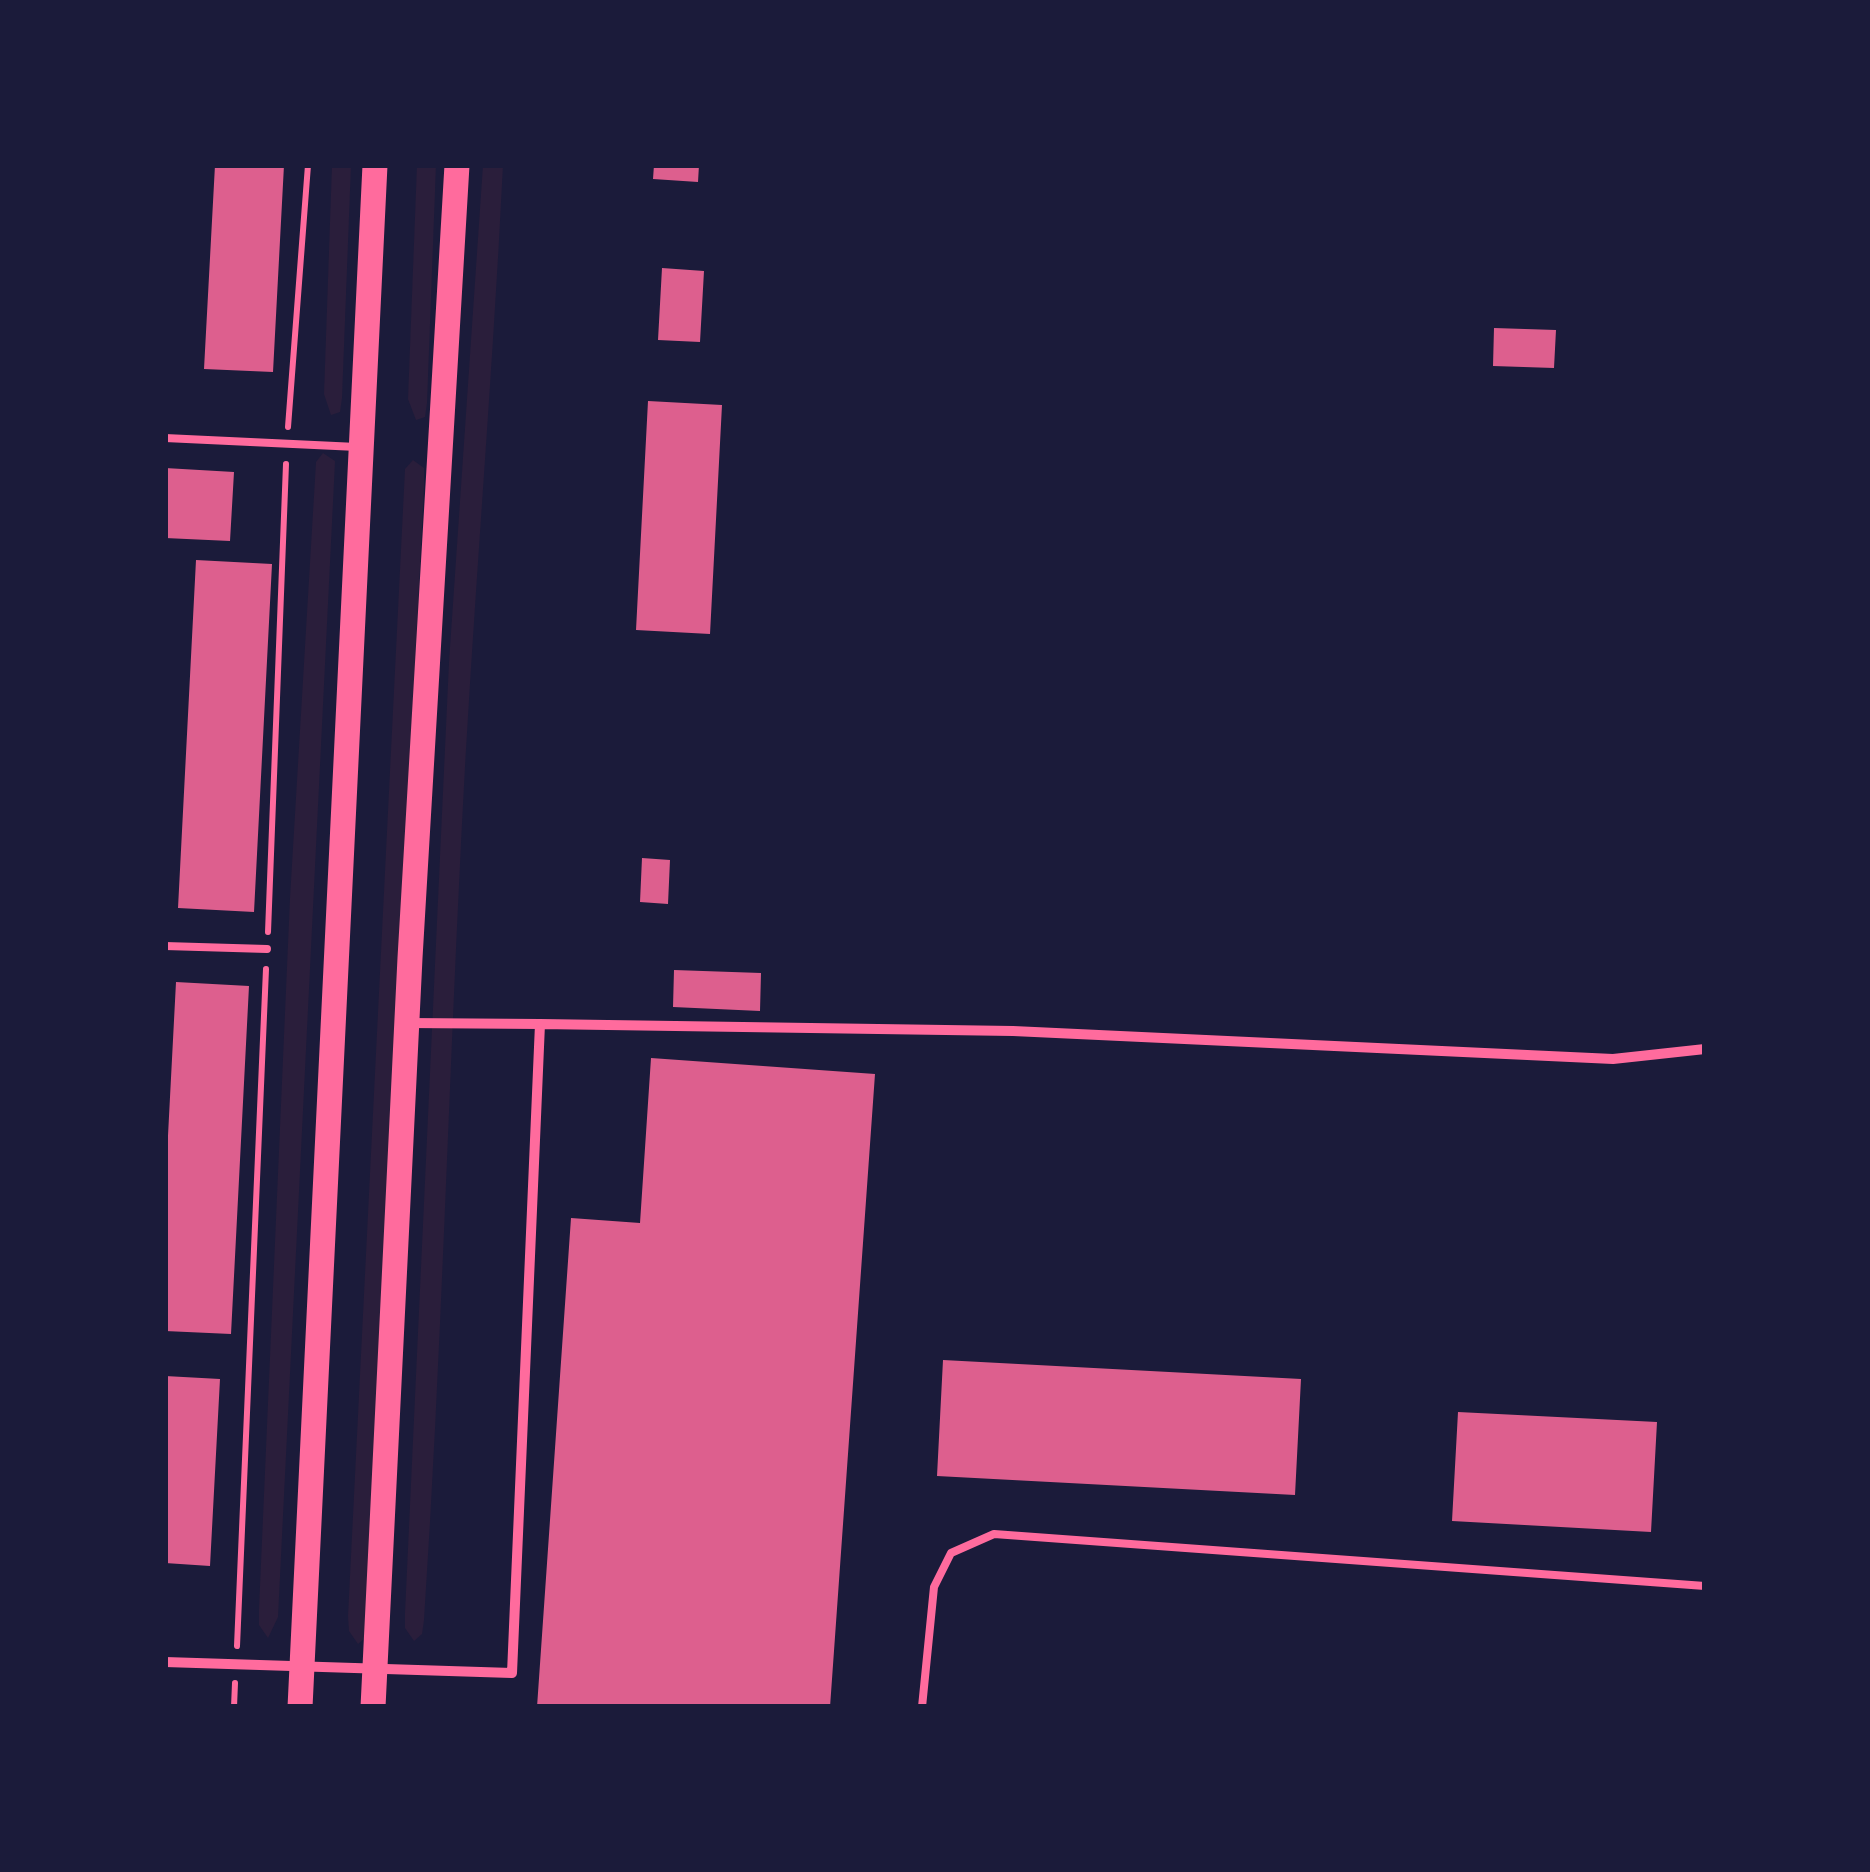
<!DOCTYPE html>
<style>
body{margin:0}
#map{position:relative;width:1870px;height:1872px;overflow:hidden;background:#1b1b3a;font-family:Commissioner,sans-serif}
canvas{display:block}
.frame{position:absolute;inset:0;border:168px solid #1b1b3a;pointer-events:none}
</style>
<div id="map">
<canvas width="1870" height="1872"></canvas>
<div class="frame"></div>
</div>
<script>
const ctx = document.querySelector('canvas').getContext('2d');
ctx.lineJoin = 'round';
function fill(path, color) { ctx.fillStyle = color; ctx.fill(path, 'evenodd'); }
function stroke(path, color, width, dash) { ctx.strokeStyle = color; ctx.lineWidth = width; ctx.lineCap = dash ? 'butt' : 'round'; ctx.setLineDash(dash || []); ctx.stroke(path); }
fill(new Path2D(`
 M332,165H351L342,398L340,412L331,415L324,394Z
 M417,165H436L427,403L425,417L416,420L408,399Z
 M483,165H503C492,391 472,617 461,843C448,1102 441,1362 424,1620L422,1634L414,1641L405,1628V1613L449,662Z
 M323,453L335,461L334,482L278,1617L268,1638L259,1625V1609L290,898L316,462Z
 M413,460L424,468V488L365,1638L358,1644L349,1631L348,1616L405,469Z`), '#2a1e3b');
fill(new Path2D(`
 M215,165H284L273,372L204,369Z
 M654,165H699L698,182L653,179Z
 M662,268L704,271L700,342L658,340Z
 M1494,328L1556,330L1554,368L1493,366Z
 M648,401L722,405L710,634L636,630Z
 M165,468L234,472L230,541L165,538Z
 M196,560L272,564L254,912L178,908Z
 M642,858L670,860L668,904L640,902Z
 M674,970L761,973L760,1011L673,1007Z
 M176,982L249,986L231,1334L165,1331V1193Z
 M651,1058L875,1074L830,1707H537L571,1218L640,1223Z
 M943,1360L1301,1379L1295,1495L937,1476Z
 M165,1376L220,1379L210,1566L165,1563Z
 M1458,1412L1657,1422L1651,1532L1452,1521Z`), '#dd5f8e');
stroke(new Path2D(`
 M288,427L308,165
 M268,932L286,464
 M237,1646L266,969
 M234,1707L235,1683`), '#ff6b9d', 6);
stroke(new Path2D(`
 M165,438L357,447
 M165,946L267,949
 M922,1707L934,1587L951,1553L994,1534L1705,1586`), '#ff6b9d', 8);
stroke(new Path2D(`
 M408,1023L540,1024
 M165,1662L512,1673L540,1024L1013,1031L1613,1059L1705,1049`), '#ff6b9d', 10);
stroke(new Path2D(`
 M300,1707L375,165
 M373,1707L410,958L457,165`), '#ff6b9d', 25);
</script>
